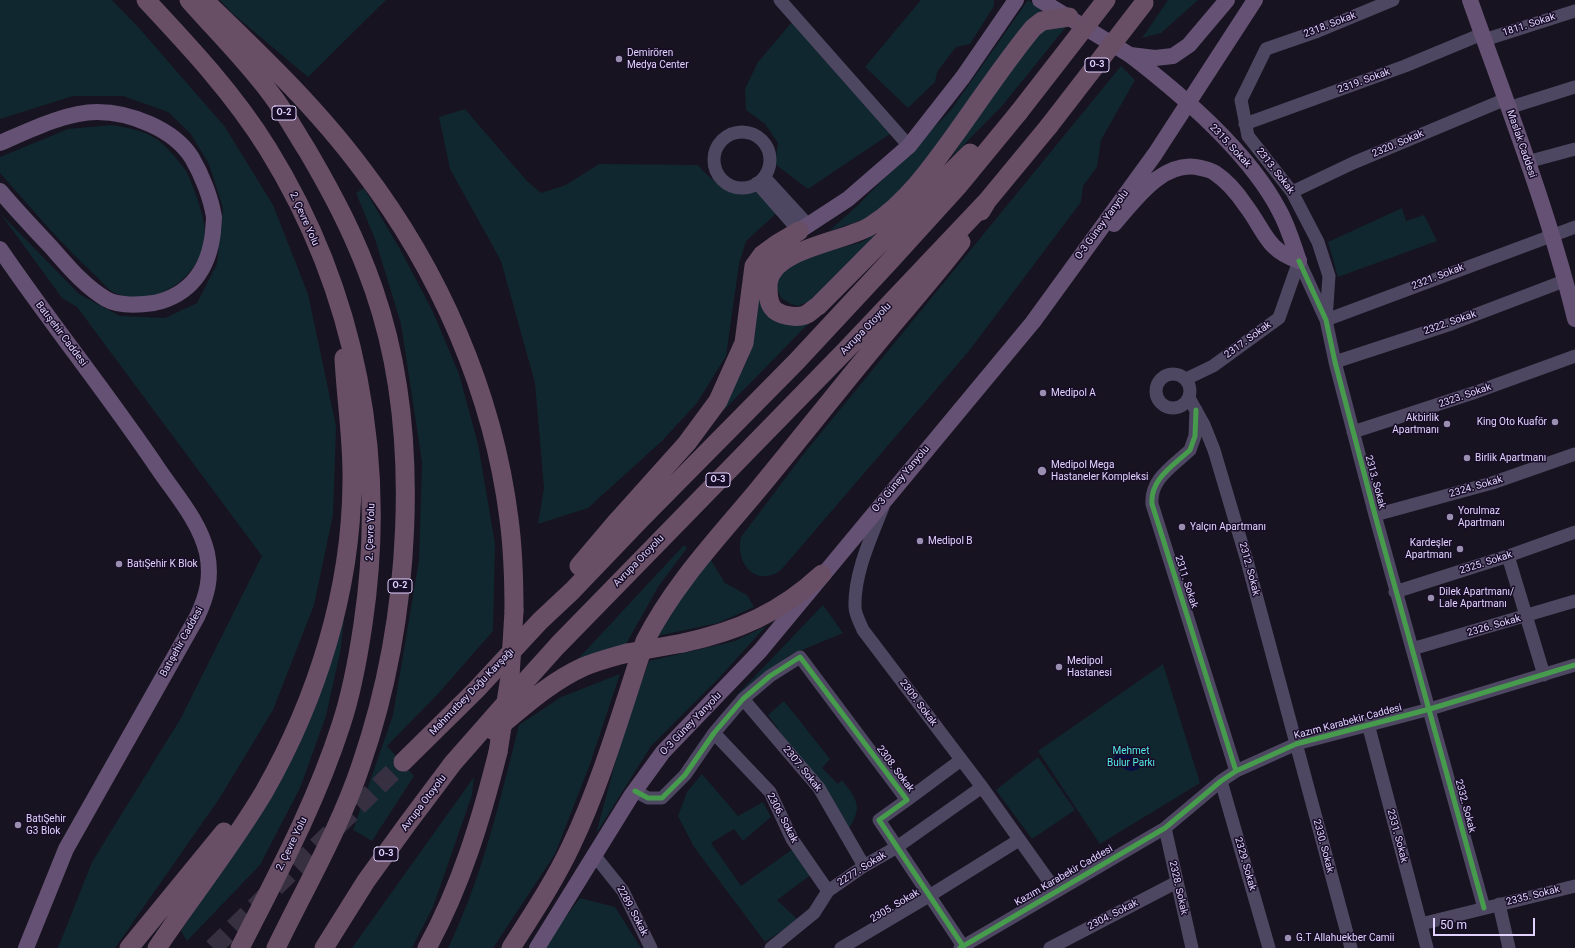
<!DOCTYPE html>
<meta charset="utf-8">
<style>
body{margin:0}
#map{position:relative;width:1575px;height:948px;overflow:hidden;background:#181320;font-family:Roboto,sans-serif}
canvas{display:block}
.scale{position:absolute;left:1433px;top:918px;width:102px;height:18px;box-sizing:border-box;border:2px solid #e2d2ff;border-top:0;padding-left:5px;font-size:12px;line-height:14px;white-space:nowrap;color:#e2d2ff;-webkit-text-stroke:3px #170d26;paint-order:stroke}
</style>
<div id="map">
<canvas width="1575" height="948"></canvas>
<div class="scale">50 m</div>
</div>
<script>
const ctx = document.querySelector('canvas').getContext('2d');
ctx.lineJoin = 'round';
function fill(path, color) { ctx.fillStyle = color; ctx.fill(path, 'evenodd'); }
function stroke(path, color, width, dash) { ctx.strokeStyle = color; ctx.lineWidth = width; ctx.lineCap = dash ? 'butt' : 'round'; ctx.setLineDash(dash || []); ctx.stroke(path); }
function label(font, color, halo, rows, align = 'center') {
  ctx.font = font + ' Roboto,sans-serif'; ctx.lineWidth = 3; ctx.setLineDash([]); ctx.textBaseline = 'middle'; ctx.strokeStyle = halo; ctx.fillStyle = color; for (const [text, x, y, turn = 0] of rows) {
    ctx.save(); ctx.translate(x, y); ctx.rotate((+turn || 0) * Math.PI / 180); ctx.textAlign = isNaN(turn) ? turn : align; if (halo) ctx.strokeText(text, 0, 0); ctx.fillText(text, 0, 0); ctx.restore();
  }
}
fill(new Path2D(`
 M0,0H112L139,28L225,127L273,205L308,294L336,426L333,515L314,605L273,710L219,799L115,948H58L92,862L181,718L262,556L77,307L62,298L0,213L79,294L120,316L165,318L197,303L217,264L223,208L209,164L190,133L168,112L123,96H73L0,119Z
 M220,0H386L308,77L232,13Z
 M921,0H994V6L970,44L956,47L937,72L935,82L908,108L865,67Z
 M1028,0L1042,10L1026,22L916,176L871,217L829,231L857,206L951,110Z
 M1168,0H1198L1161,33L1142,38Z
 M792,22L890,134L808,189L775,164L778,143L765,124L746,110L745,89L758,62Z
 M1069,23L1002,106L951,158L989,99L1044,27Z
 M1121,66L1135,80L1101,140L1097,167L1083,186L1081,202L969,351L787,563C784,566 781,570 778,572C753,587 735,560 741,537L802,456Z
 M465,109L527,181L541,193L566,185L599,164L698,165C717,187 727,189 755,189L778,212L746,241L739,264L726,356L697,403L662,441L588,508L538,524L544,488L535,383L501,261L450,169L439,117Z
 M112,125C128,128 144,130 158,140C165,145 182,164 186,171C193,184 205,218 205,232C205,275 155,311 115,293C109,291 102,282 97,277C62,245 31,208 0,173V157L68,129Z
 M364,188L401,251L433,312L459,374L478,444L495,544L493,631L437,695L387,746L414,776L372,841L353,830L393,715L419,560L422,462L401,324L375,239L356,193Z
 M1402,208L1406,221L1424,215L1437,241L1338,277L1328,242Z
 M873,235L876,237L812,300L798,306L791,304L781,298L777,289V281L780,274L805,257L862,242Z
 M760,297L810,322L723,411L721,409L727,401L749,356L755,299Z
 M684,545L687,548L658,587L626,644L578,659Z
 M709,557L725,583L747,595L754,607L718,623L657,636L664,619Z
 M346,599L341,648L326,716L300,788L260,865L187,941L181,931L279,783L316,706Z
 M823,605L843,633L790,655L734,698Z
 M764,627H765L719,678L651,746L596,834L622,737L649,661L735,641Z
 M1163,664L1200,783L1100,844L1038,751Z
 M620,674L590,764L555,854L493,948H448C482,878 500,800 519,725L561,697Z
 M784,701L830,759L822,768L838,784L842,780C857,799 863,807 849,828L768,715Z
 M1038,757L1075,810L1032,839L996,790Z
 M702,774L738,816L763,802L771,817L743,841L734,829L711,843L741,886L793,849L812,874L777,900L798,920L765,942L694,847L678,816L687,792Z
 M474,777L472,795L433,907L412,948H352Z
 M580,898L615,907L641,948H542Z`), '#10272f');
fill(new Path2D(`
 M1120,750H1125L1133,757L1140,758L1145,762C1134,776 1125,772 1115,760V756Z`), '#070e43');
stroke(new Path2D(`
 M213,948L403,762`), '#363041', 19, [19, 10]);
stroke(new Path2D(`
 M780,0L909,146
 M1484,40L1575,11
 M1508,108L1575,87
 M1245,124L1405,66L1482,34
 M714 160a28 28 0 1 1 56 0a28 28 0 1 1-56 0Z
 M1527,162L1575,149
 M764,177L809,226
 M757,183L799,231
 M1292,192L1353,163L1506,99
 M1299,261L1326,320L1335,362L1375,515L1484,908
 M1326,319L1329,276L1318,242L1292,192L1248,136L1241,100L1266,49L1318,31L1393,0
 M1326,320L1575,227
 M1335,362L1451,324L1564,281
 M1156 391a17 17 0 1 1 34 0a17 17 0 1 1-34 0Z
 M1186,379L1213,366L1279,318L1299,261
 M1189,398L1204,425L1214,450L1247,561L1351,948
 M1196,410L1195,436L1190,450C1173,466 1150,479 1152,504L1236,771
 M1353,432L1476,392L1575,356
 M883,507C871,538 854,573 855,607C855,614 860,623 863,630L982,787L1056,891
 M1375,515L1492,483L1575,454
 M1508,556L1544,675
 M1395,592L1508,556L1575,532
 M1412,649L1575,601
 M743,699L819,788L864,866
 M1368,724L1427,948
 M714,733L770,792L792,839L828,891
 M1221,781L1269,948
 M635,791L648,798H662L685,775L714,733L743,699L770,676L800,657L907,800L879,820L963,946
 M907,800L961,760
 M1165,828L1192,948
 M595,856L623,891L651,948
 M1499,904L1509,948
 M1421,924L1575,886
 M771,948L814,913L828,891L864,866L897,847L982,787
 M841,948L929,896L1019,840
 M960,948L1165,828L1221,781L1236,771L1296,744L1430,709L1575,665
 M1050,948L1177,882`), '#4e4762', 13);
stroke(new Path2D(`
 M1040,0L1130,55L1155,58L1173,56L1189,45L1227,0
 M1470,0C1507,105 1549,211 1575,319
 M0,143C28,131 66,112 97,112C130,112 174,129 192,158C202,175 211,198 214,217C214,222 213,228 213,232C209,269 190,295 154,303C140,305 118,306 106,299C84,286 68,266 51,247C34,229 16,210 0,191
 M1114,224C1135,200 1164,158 1201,168C1205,169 1211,170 1215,173C1227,181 1238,194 1246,206C1265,231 1266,250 1299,261
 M799,231L848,199L909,146L963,77L1016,0
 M0,249C51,324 108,394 159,470C176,495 200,522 207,553C212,577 207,596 197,617L66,849L26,948
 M537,948L631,796L663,752L760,651L1033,322L1155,154L1255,0`), '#645173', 16);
stroke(new Path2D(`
 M146,0C190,47 234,94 268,149C356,291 388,458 363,624C358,658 352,692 341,725C316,803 277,875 240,948
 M189,0C217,32 249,63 274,98C286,114 296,133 307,150C335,198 356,238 374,290C424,434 410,623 361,765C340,828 305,888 276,948
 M204,0C259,53 316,107 362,169C439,270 493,392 509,519C513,549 514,580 514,611
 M970,153L818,306C814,308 810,313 805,315C796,318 778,316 772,307C768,301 768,293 768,286C768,248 847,242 872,225C906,203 931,168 954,136C980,100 1005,62 1033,28L1042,21L1069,17
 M981,211L987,201L1049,126
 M579,566L618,520L687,443L718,401L744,343L754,266L762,255L777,244L799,231
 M683,643C738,631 780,613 822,574
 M494,731C522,708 550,682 583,667C597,661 613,657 627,653
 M403,762L476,690L540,621L572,591L640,520L796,362L890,261L959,185L1019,112
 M129,948L224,832
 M157,948C192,896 232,846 264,792C317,699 351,591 352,483C353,441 346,400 344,358
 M324,948L366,881L408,823L453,763L504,705L558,645L845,351L987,201
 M427,948C461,886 481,820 498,752
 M511,948C532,915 554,882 571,846C602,781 622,710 645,641C674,584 717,539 757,491C795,445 832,398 870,352C900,315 932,280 961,242`), '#694f66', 19);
stroke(new Path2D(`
 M1130,55C1182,95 1248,151 1279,210C1288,226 1293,244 1299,261`), '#645173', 16);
stroke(new Path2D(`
 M1019,112L1106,0
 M1049,126L1144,3
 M627,653L683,643
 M498,752L510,677L514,611`), '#694f66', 19);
stroke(new Path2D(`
 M1299,261L1326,320L1335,362L1375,515L1484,908
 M1196,410L1195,436L1190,450C1173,466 1150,479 1152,504L1236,771
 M635,791L648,798H662L685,775L714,733L743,699L770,676L800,657L907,800L879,820L963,946
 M960,948L1165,828L1221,781L1236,771L1296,744L1430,709L1575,665`), '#469c4c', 5);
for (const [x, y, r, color] of [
 [619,59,4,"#9b8fb1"],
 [1043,393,4,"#9b8fb1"],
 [1555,422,4,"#9b8fb1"],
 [1447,424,4,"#9b8fb1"],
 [1467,458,4,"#9b8fb1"],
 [1042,471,5,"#9b8fb1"],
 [1450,517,4,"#9b8fb1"],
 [1182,527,4,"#9b8fb1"],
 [920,541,4,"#9b8fb1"],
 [1460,549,4,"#9b8fb1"],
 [119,564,4,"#9b8fb1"],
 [1431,598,4,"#9b8fb1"],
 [1059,667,4,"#9b8fb1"],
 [18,825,4,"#9b8fb1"],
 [1288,938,4,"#9b8fb1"]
]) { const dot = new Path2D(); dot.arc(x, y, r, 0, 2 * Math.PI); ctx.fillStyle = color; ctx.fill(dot); stroke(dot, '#170d26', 1.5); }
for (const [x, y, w] of [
 [1097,65,24],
 [284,113,24],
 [718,480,24],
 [400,586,24],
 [386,854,24]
]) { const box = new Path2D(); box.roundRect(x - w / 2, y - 7, w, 14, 3); ctx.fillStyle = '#170d26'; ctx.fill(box); stroke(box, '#e2d2ff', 1); }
label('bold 9px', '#e2d2ff', null, [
 ["O-3",1097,65],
 ["O-2",284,113],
 ["O-3",718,480],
 ["O-2",400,586],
 ["O-3",386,854]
]);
label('10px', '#e2d2ff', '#170d26', [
 ["2318. Sokak",1330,25,-21],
 ["1811. Sokak",1529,25,-18],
 ["2319. Sokak",1364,81,-20],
 ["2320. Sokak",1398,144,-23],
 ["Maslak Caddesi",1521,144,71],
 ["2315. Sokak",1230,146,47],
 ["2313. Sokak",1275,171,52],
 ["2. Çevre Yolu",304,219,66],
 ["O-3 Güney Yanyolu",1102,225,-54],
 ["2321. Sokak",1438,277,-21],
 ["2322. Sokak",1450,323,-19],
 ["Avrupa Otoyolu",866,329,-46],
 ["Batışehir Caddesi",61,334,53],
 ["2317. Sokak",1248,340,-36],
 ["2323. Sokak",1465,396,-19],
 ["O-3 Güney Yanyolu",901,479,-50],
 ["2313. Sokak",1375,482,75],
 ["2324. Sokak",1476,487,-16],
 ["2. Çevre Yolu",371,532,-88],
 ["Avrupa Otoyolu",639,561,-46],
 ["2325. Sokak",1486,563,-18],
 ["2312. Sokak",1249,569,75],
 ["2311. Sokak",1186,582,72],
 ["2326. Sokak",1494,626,-16],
 ["Batışehir Caddesi",182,642,-61],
 ["Mahmutbey Doğu Kavşağı",472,692,-46],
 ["2309. Sokak",918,703,53],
 ["Kazım Karabekir Caddesi",1348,722,-15],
 ["O-3 Güney Yanyolu",691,724,-46],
 ["2307. Sokak",802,769,51],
 ["2308. Sokak",895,769,53],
 ["Avrupa Otoyolu",424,803,-53],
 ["2332. Sokak",1465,806,75],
 ["2306. Sokak",782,818,62],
 ["2331. Sokak",1397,836,75],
 ["2. Çevre Yolu",292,844,-64],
 ["2330. Sokak",1323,846,75],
 ["2329. Sokak",1245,864,74],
 ["2277. Sokak",862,869,-32],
 ["Kazım Karabekir Caddesi",1064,876,-30],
 ["2328. Sokak",1178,888,77],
 ["2335. Sokak",1533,896,-14],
 ["2305. Sokak",895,906,-31],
 ["2289. Sokak",632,911,62],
 ["2304. Sokak",1113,915,-27]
]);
label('10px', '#e2d2ff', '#170d26', [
 ["Demirören",627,53],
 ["Medya Center",627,65],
 ["Medipol A",1051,393],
 ["Akbirlik",1439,418,"right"],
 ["Apartmanı",1439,430,"right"],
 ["King Oto Kuaför",1547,422,"right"],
 ["Birlik Apartmanı",1475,458],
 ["Medipol Mega",1051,465],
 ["Hastaneler Kompleksi",1051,477],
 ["Yorulmaz",1458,511],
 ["Apartmanı",1458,523],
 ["Yalçın Apartmanı",1190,527],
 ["Medipol B",928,541],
 ["Kardeşler",1452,543,"right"],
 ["Apartmanı",1452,555,"right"],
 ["BatıŞehir K Blok",127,564],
 ["Dilek Apartmanı/",1439,592],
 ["Lale Apartmanı",1439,604],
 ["Medipol",1067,661],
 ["Hastanesi",1067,673],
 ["BatıŞehir",26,819],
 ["G3 Blok",26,831],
 ["G.T Allahuekber Camii",1296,938]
], 'left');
label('10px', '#53eae9', '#170d26', [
 ["Mehmet",1131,751],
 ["Bulur Parkı",1131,763]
]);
</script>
